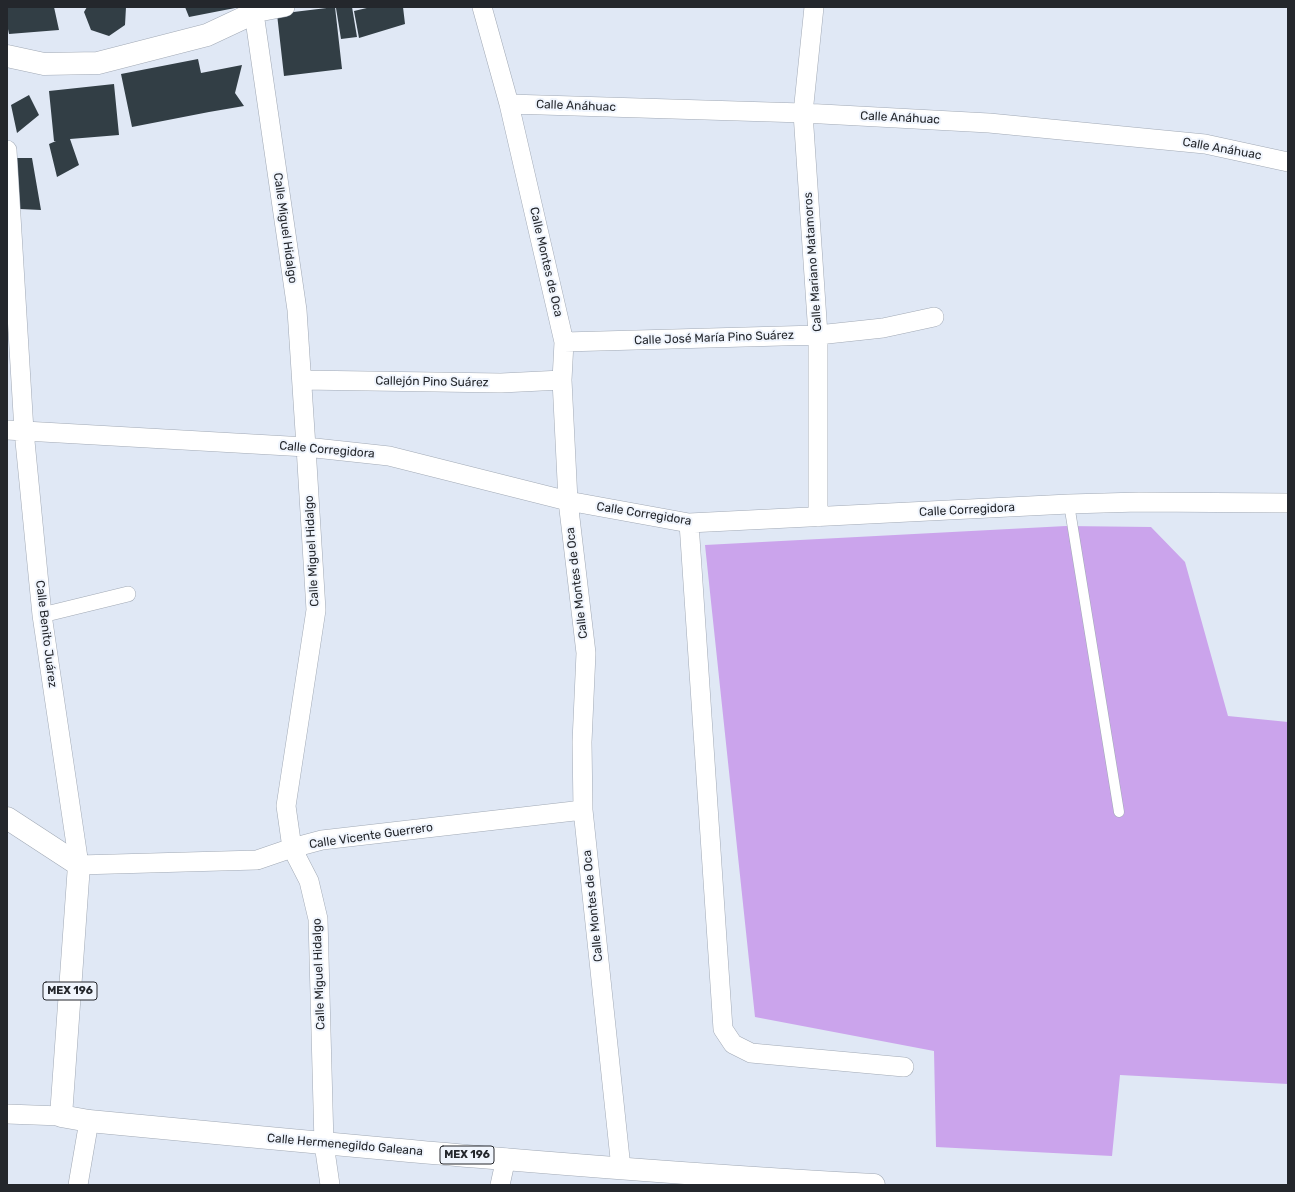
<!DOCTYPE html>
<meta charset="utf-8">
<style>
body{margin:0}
#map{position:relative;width:1295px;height:1192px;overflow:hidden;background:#e0e8f5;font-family:Rubik,sans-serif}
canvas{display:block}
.frame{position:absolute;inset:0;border:8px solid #24272c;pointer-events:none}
</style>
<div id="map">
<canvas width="1295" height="1192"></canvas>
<div class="frame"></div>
</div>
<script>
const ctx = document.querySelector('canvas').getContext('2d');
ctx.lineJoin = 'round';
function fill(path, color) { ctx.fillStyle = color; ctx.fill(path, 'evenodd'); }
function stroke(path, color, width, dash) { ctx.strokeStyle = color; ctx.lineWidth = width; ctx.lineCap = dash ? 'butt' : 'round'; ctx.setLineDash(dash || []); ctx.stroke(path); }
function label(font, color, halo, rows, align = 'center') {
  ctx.font = font + ' Rubik,sans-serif'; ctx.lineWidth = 4; ctx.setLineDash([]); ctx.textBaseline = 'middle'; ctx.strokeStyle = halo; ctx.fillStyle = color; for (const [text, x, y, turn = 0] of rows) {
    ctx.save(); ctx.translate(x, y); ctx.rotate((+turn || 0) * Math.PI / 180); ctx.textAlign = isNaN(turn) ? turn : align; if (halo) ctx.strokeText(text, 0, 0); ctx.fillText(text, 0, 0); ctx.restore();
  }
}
fill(new Path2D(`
 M1066,526L1151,527L1185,562L1228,716L1288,722V1084L1120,1075L1112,1156L936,1147L934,1051L755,1017L705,545Z`), '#cba4ec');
fill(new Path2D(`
 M7,7H54L59,30L9,34L7,24Z
 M87,7H126L125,25L109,36L91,30L84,12Z
 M185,7H235V8L189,17Z
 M335,7L342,69L284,76L277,14Z
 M341,7H352L357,37L341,39L336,8Z
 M371,7H403L405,24L359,38L354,11Z
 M198,59L201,73L242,65L235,93L244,106L209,112L132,127L121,74Z
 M114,84L119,135L70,139L79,165L57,177L49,144L56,141H54L49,91Z
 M29,95L39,115L17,133L11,105Z
 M15,158H32L41,210L20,209Z`), '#323e45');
const service = new Path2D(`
 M1069,504L1119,812`);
const pedestrian = new Path2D(`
 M42,615L128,594`);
const minor = new Path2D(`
 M285,7L254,13L297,310L306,447L316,610L286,806L292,848L309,881L318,919L324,1144L330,1185
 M482,7L509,104L564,342L562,380L568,501L586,653L582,742L583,810L621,1168
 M814,7L803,113L818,335V517
 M509,104L803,113L989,123L1205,144L1288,162
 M7,150L24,431L42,615L79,865L257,860L292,848L322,840L583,810
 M564,342L818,335L883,328L934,317
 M302,380L501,383L562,380
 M7,430L306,447L389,456L568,501L689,523L1069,504L1139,502L1288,503
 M689,523L723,1029L733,1044L751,1053L904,1067
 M7,1114L61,1116
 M78,1185L89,1121
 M500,1185L506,1158`);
const secondary = new Path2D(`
 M7,56L44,64L98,63L207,35L254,13L253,7`);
const primary = new Path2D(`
 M7,818L79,865L61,1116L89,1121C350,1146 612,1171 874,1185`);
stroke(service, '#a1a9b5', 11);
stroke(pedestrian, '#a1a9b5', 16);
stroke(minor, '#a1a9b5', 20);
stroke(secondary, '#a1a9b5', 23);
stroke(primary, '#a1a9b5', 23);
stroke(service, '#fff', 10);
stroke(pedestrian, '#fff', 15);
stroke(minor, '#fff', 19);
stroke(secondary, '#fff', 22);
stroke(primary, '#fff', 22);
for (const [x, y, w] of [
 [70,991,54],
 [467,1155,54]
]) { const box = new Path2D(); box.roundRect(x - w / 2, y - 9, w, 18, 3); ctx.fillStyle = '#f0f5fd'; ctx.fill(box); stroke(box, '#24272c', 1); }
label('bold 11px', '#24272c', null, [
 ["MEX 196",70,991],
 ["MEX 196",467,1155]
]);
label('12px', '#24272c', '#f0f5fd', [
 ["Calle Anáhuac",576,106,2],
 ["Calle Anáhuac",900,118,3],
 ["Calle Anáhuac",1222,149,10],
 ["Calle Miguel Hidalgo",285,228,82],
 ["Calle Montes de Oca",546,262,77],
 ["Calle Mariano Matamoros",813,262,-94],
 ["Calle José María Pino Suárez",714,338,-2],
 ["Callejón Pino Suárez",432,382,1],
 ["Calle Corregidora",327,450,5],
 ["Calle Corregidora",967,510,-3],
 ["Calle Corregidora",644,514,9],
 ["Calle Miguel Hidalgo",312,551,-93],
 ["Calle Montes de Oca",577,583,-97],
 ["Calle Benito Juárez",46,634,83],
 ["Calle Vicente Guerrero",371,836,-8],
 ["Calle Montes de Oca",593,906,-96],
 ["Calle Miguel Hidalgo",319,974,-92],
 ["Calle Hermenegildo Galeana",345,1145,5]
]);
</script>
